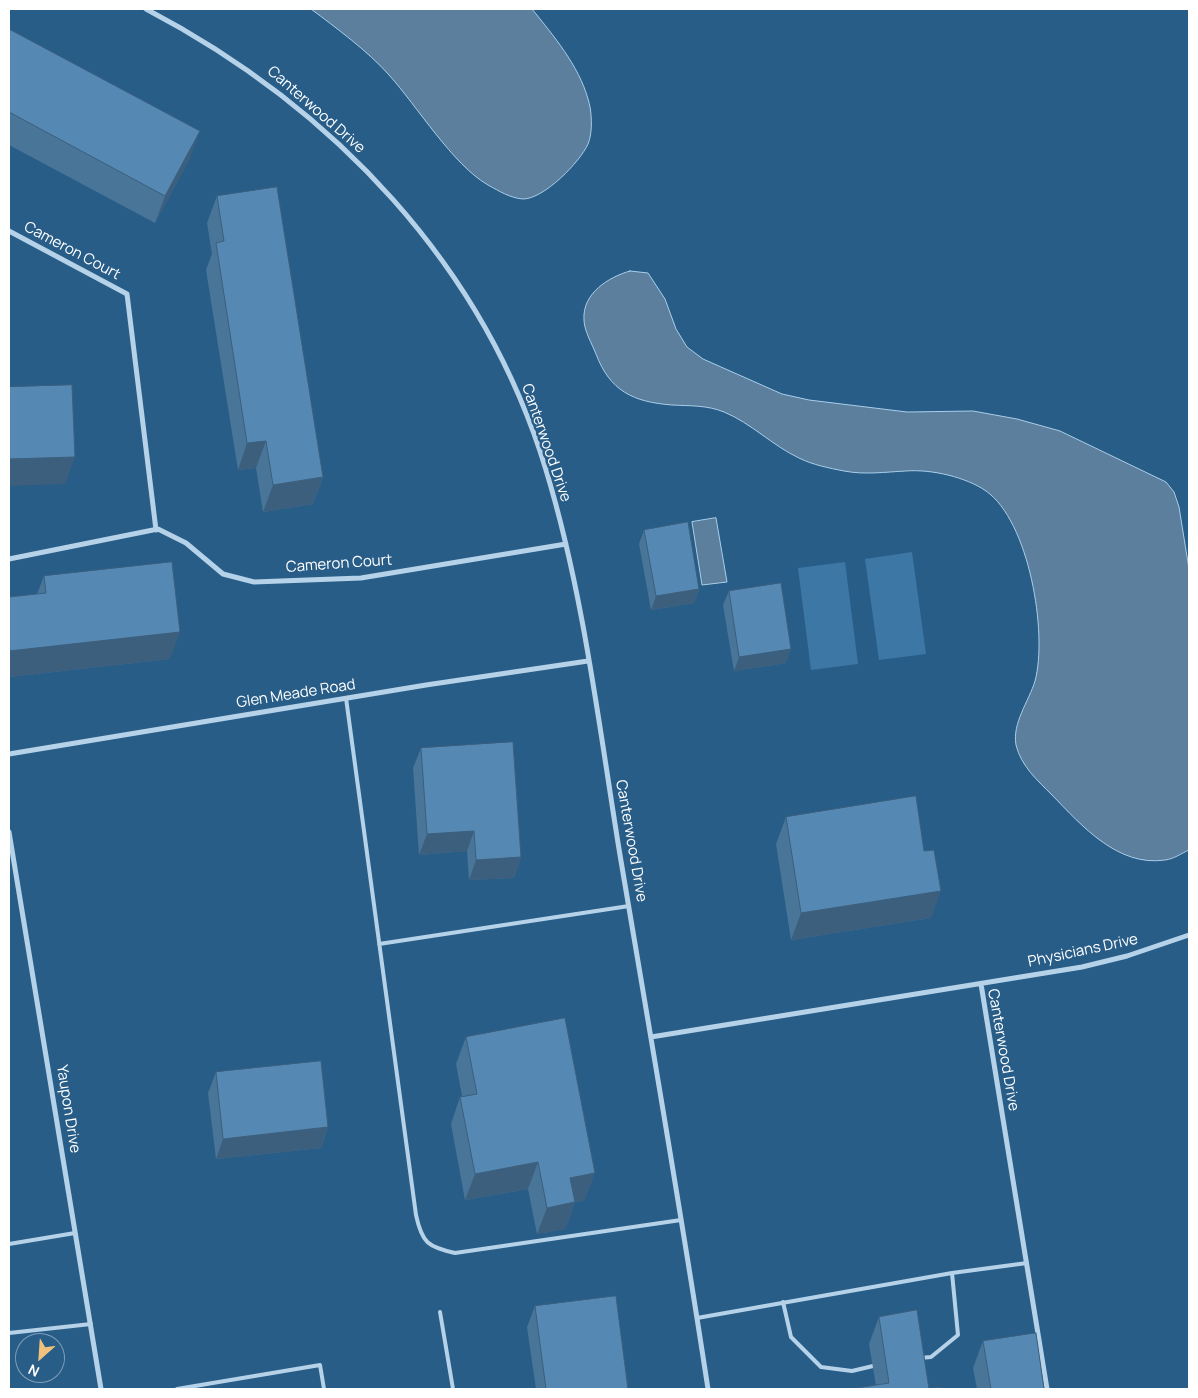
<!DOCTYPE html>
<style>
body{margin:0}
#map{position:relative;width:1198px;height:1398px;overflow:hidden;background:#285d88;font-family:Manrope,sans-serif}
canvas{display:block}
.frame{position:absolute;inset:0;border:10px solid #fff;pointer-events:none}
.north{position:absolute;left:15px;top:1333px;width:50px;height:50px;box-sizing:border-box;background:#285d88;border:1px solid #7e9eb8;border-radius:50%;rotate:206deg;font-size:14px;font-weight:700;line-height:20px;text-align:center;color:#fff}
.north::after{content:'';display:block;margin:auto;width:18px;height:22px;background:#f0c17c;clip-path:polygon(50% 0,100% 100%,50% 72%,0 100%)}
</style>
<div id="map">
<canvas width="1198" height="1398"></canvas>
<div class="frame"></div>
<div class="north">N</div>
</div>
<script>
const ctx = document.querySelector('canvas').getContext('2d');
ctx.lineJoin = 'round';
function fill(path, color) { ctx.fillStyle = color; ctx.fill(path, 'evenodd'); }
function stroke(path, color, width, dash) { ctx.strokeStyle = color; ctx.lineWidth = width; ctx.lineCap = dash ? 'butt' : 'round'; ctx.setLineDash(dash || []); ctx.stroke(path); }
function label(font, color, halo, rows, align = 'center') {
  ctx.font = font + ' Manrope,sans-serif'; ctx.lineWidth = 5; ctx.setLineDash([]); ctx.textBaseline = 'middle'; ctx.strokeStyle = halo; ctx.fillStyle = color; for (const [text, x, y, turn = 0] of rows) {
    ctx.save(); ctx.translate(x, y); ctx.rotate((+turn || 0) * Math.PI / 180); ctx.textAlign = isNaN(turn) ? turn : align; if (halo) ctx.strokeText(text, 0, 0); ctx.fillText(text, 0, 0); ctx.restore();
  }
}
fill(new Path2D(`
 M912,552L926,654L879,660L865,559Z
 M845,562L858,664L811,670L798,568Z`), '#3d77a5');
const water = new Path2D(`
 M311,9H532C553,35 579,66 588,99C592,110 593,133 588,144C580,162 544,199 523,199C510,198 499,191 488,185C453,165 417,106 389,75C369,52 335,27 311,9Z
 M630,271L648,273L665,299L676,329L687,347L703,359L782,394L809,400L907,412L973,411L1017,419L1060,431L1166,482L1174,492L1179,507L1189,569V850C1182,853 1174,859 1165,860C1118,867 1082,826 1052,795C1038,781 1021,766 1016,745C1012,723 1029,701 1035,681C1048,633 1029,521 986,491C966,477 931,469 906,471C885,472 865,475 844,471C829,468 813,465 799,458C773,446 751,423 724,412C707,405 690,406 672,405C633,402 610,391 596,354C592,344 584,330 584,320C582,293 609,277 630,271Z
 M716,518L727,582L702,585L692,522Z`);
fill(water, '#5b7f9c');
stroke(water, '#aacee9', 1);
stroke(new Path2D(`
 M346,698L416,1215C422,1243 428,1247 455,1253L681,1220
 M379,944L629,906
 M9,1244L75,1233
 M783,1302L791,1337L821,1367L852,1371L873,1366
 M440,1312L453,1389
 M697,1318L952,1273L1027,1263
 M9,1333L91,1324
 M920,1358L931,1357L958,1335L952,1273
 M177,1389L320,1365L324,1389`), '#b5d2e9', 4);
stroke(new Path2D(`
 M146,9C333,107 484,265 546,470C584,595 599,727 620,855C650,1033 681,1211 708,1389
 M9,231L127,294L156,530
 M9,559L158,529L186,543L223,574L254,582L361,578L566,544
 M9,754L426,685L588,661
 M9,832L101,1389
 M981,984L1047,1389
 M651,1037L1082,967L1127,956L1189,935`), '#b5d2e9', 5);
fill(new Path2D(`
 M9,29L190,158L155,223L9,145Z
 M217,196L323,477L313,504L263,512L256,468L238,470L206,270L212,254L207,223Z
 M644,530L699,589L694,603L651,610L639,544Z
 M44,576L170,659L9,677V597L37,594Z
 M729,591L786,663L734,671L723,605Z
 M421,748L521,857L514,878L469,880L467,851L419,855L413,768Z
 M786,817L931,918L791,940L776,844Z
 M466,1037L585,1200L575,1202L565,1229L537,1234L528,1189L465,1200L451,1124L460,1097L462,1096L456,1064Z
 M216,1072L328,1127L321,1148L216,1159L208,1093Z
 M535,1306L628,1389H536L527,1327Z
 M879,1317L929,1389L876,1386L869,1344Z
 M983,1341L1044,1389H977L973,1368Z`), '#497599');
fill(new Path2D(`
 M200,131L190,158L155,223L165,196Z
 M266,441L256,468L238,470L247,443Z
 M75,457L65,484L9,486V459Z
 M323,477L313,504L263,512L273,485Z
 M699,589L694,603L651,610L656,596Z
 M180,632L170,659L9,677V651Z
 M791,649L786,663L734,671L739,657Z
 M474,831L467,851L419,855L427,834Z
 M521,857L514,878L469,880L476,860Z
 M941,891L931,918L791,940L801,913Z
 M328,1127L321,1148L216,1159L223,1139Z
 M538,1162L528,1189L465,1200L475,1174Z
 M595,1173L585,1200L560,1205L570,1178Z
 M575,1202L565,1229L537,1234L547,1208Z`), '#3c5f7d');
const building = new Path2D(`
 M9,29L200,131L165,196L9,112Z
 M277,187L323,477L273,485L266,441L247,443L216,243L224,241L217,196Z
 M72,385L75,457L9,459V387Z
 M688,522L699,589L656,596L644,530Z
 M172,562L180,632L9,651V597L46,593L44,576Z
 M781,583L791,649L739,657L729,591Z
 M513,742L521,857L476,860L474,831L427,834L421,748Z
 M916,796L924,851L934,850L941,891L801,913L786,817Z
 M565,1018L595,1173L570,1178L575,1202L547,1208L538,1162L475,1174L460,1097L477,1094L466,1037Z
 M321,1061L328,1127L223,1139L216,1072Z
 M616,1296L628,1389H546L535,1306Z
 M917,1310L929,1389L940,1387V1389H851L889,1383L879,1317Z
 M1036,1333L1044,1389H991L983,1341Z`);
fill(building, '#5588b2');
stroke(building, '#3c5f7d', 1);
label('15px', '#fff', '#285d88', [
 ["Canterwood Drive",316,110,41],
 ["Cameron Court",72,251,28],
 ["Canterwood Drive",546,443,71],
 ["Cameron Court",339,564,-4],
 ["Glen Meade Road",296,694,-9],
 ["Canterwood Drive",631,841,80],
 ["Physicians Drive",1083,951,-12],
 ["Canterwood Drive",1003,1050,80],
 ["Yaupon Drive",68,1109,81]
]);
</script>
